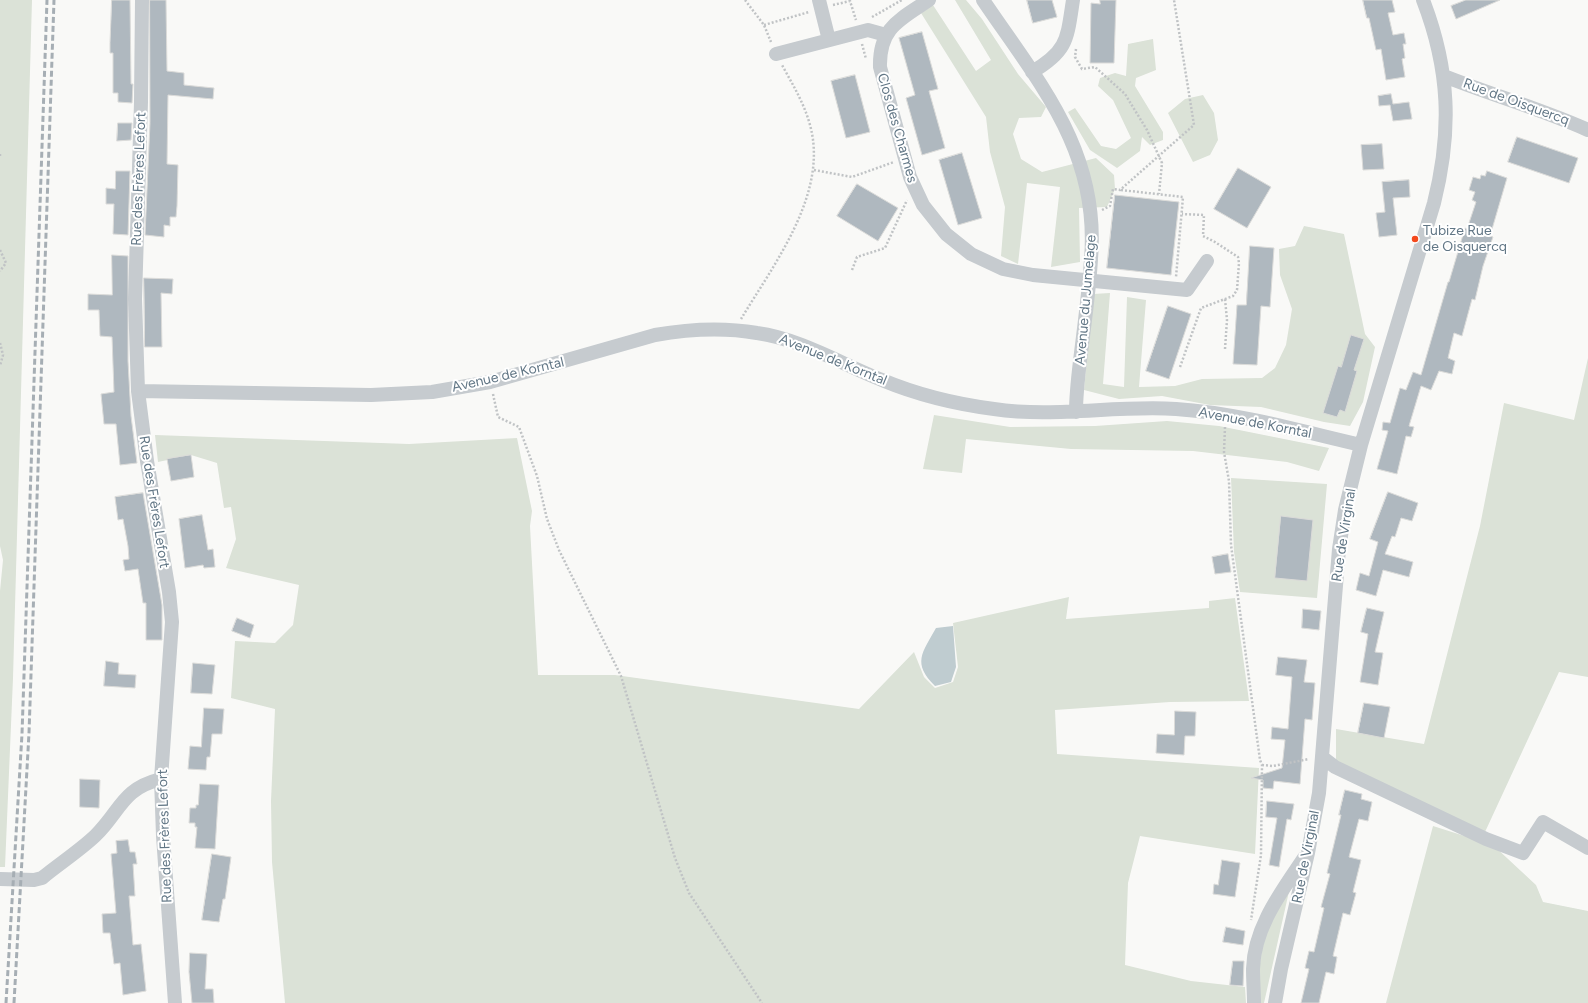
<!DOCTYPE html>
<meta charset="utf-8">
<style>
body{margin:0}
canvas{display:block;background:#f9f9f7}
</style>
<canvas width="1588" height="1003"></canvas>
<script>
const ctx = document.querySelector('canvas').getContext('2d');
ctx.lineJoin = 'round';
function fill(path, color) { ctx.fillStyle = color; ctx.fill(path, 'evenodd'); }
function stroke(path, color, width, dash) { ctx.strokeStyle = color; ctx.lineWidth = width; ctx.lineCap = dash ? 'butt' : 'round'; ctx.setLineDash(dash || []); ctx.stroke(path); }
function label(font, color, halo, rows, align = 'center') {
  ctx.font = font + ' Figtree,sans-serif'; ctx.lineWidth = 4; ctx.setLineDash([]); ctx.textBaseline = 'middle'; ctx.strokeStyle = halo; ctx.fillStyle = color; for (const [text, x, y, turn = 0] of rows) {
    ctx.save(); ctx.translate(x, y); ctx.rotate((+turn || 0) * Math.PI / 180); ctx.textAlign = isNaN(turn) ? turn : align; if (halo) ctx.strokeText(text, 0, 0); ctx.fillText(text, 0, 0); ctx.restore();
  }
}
fill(new Path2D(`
 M0,0H32L13,678L5,867H0V591L3,560L0,546Z
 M955,0H966L982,19L1018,74L1046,107L1041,117L1019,118L1013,134L1021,159L1042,172L1096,158L1114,175L1115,189L1107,207L1079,208L1080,262L1051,267L1060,187L1027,183L1018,264L1001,256L1005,207L990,152L986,117L921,13L933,5L976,71L991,60Z
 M1153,39L1156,70L1136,78L1135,86L1163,132V140L1150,145L1142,137L1140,151L1117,168L1090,150L1068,112L1075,108L1101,146L1116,149L1131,138L1113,100L1098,86L1100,78L1115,73L1126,76L1128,44Z
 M1203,95L1214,113L1218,140L1210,155L1193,162L1168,113L1185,99Z
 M1304,226L1344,234L1365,334L1375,347L1363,402L1350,426L1324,422L1261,407L1210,405L1162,396L1119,399L1084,390L1093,294L1110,293L1103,384L1124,387L1127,297L1146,300L1139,387L1175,386L1202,379L1262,378L1275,368L1286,345L1292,309L1280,275L1279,249L1295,246Z
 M1588,358V677L1559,672L1485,832L1336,761V729L1424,744L1480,526L1504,403L1574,420Z
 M934,415L1010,427L1095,426L1167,421L1219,426L1329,448L1319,471L1287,462L1193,451L1071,449L966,439L962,473L923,469Z
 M155,435L409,444L517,438L532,511L530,526L538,675H615L859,709L914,652L924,677L935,688L953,682L958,667L953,623L1069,597L1066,619L1209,608V601L1235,598L1249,701L1170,702L1055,710L1057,754L1259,768L1255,854L1140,836L1128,883L1125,965L1191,981L1245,987L1246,1003H285L272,862L271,801L275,709L231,698L235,641L275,643L293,625L299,585L226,568L236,539L231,507L224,508L217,463L191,455L158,462Z
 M1231,478L1327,484L1317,598L1240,592L1234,552Z
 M1433,826L1493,845L1536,885L1543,902L1588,911V1003H1386Z
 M1290,887L1264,1003H1258V978L1264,935Z`), '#dbe2d7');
fill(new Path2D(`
 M953,626L956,667L951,682L935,686C912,663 922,653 936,628Z`), '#bfccd0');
const building = new Path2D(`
 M112,0H130L131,84H133L132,103L118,102V93H113V53H110V43Z
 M150,0H166L167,71L184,73V85L214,88L213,99L168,95L167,164L178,165L177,206L176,217H170V226L164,225V237L145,235L150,123Z
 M1027,0H1052L1057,17L1033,23Z
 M1100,0H1116L1114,63H1090L1091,3L1100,4Z
 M1363,0H1392L1395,12L1388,13L1393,35L1404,33L1406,44H1403L1405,58L1402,59L1405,77L1386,80L1381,49L1376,50L1369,18H1367Z
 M1466,0H1500L1456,19L1451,6Z
 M922,32L938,89L929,91L945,148L922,155L906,98L915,95L899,38Z
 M855,75L870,132L846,138L831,81Z
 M1391,94L1393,104L1409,102L1412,119L1393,121L1390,105L1379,106L1378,96Z
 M118,123H132L131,140L117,141Z
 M1517,137L1578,158L1569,183L1508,162Z
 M1382,144L1384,169L1363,170L1361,145Z
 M962,153L982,218L958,225L939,160Z
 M1238,168L1271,187L1247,228L1214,209Z
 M116,171H130L128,235L113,234L114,204H106V188L115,189Z
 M1487,171L1507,178L1490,236L1493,237L1483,266L1475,300L1472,299L1462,336L1454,333L1448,358L1455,361L1452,374L1439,371L1431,390L1421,386L1409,426L1414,427L1411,437L1406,436L1397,474L1377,469L1388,431L1382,430L1383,422L1390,423L1400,388L1406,390L1413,372L1421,375L1448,282H1449L1465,228L1467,229L1476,202L1472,200L1475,192L1469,190L1473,177L1480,179L1481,175L1485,176Z
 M1409,180L1410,197L1393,198L1397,235L1379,237L1376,213L1385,212L1382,182Z
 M857,184L898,208L878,241L837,216Z
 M1115,195L1179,202L1171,275L1107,268Z
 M1250,246L1274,248L1270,307L1261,306L1257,365L1233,364L1237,305H1246Z
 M112,255L128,256V361L131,416L137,463L120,465L116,424H104L101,394L114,392L112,337L100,336L99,310H88V294L112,295Z
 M144,278L173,279L172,294L161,293L162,347H145Z
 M1168,306L1191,314L1169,379L1146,371Z
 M1351,335L1364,339L1354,370L1357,371L1345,412L1340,410L1337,417L1323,413L1338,366L1341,367Z
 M191,455L194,477L171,481L167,459Z
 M1388,492L1418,503L1412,521L1401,518L1395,537L1392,536L1385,554L1413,562L1409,577L1383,570L1376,596L1356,590L1360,573L1369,576L1378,542L1370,539Z
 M143,493L162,605V640H146V603H143L138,569L125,571L123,560L129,559L128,546L123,519L118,520L115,497Z
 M202,515L208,550L213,549L215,567L204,568L203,565L185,568L179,519Z
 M1281,516L1313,520L1307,581L1275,578Z
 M1228,554L1231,572L1215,574L1212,557Z
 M1367,608L1384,612L1375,652L1383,653L1378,685L1360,682L1368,634L1361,632Z
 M1303,609L1321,611L1319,630L1302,628Z
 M237,618L254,625L250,638L232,631Z
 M1278,657L1307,660L1304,682L1315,683L1312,720L1305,719L1300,784L1274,781L1273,789L1263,788V780L1251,778L1282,768L1285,740L1271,739L1272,727L1288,729L1292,677L1276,675Z
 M106,661L119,663L118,674L136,675L135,688L104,686Z
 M193,663L215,665L212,694L191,693Z
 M1364,703L1390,707L1384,738L1358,733Z
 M204,708L224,709L222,734H212L210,757H207L206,770L188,769L190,746L201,747Z
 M1175,711L1196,712L1195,736H1185L1184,755L1156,753L1157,734L1174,735Z
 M80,779L100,780L99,808L80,807Z
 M200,784L219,785L215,849L195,848L197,827H195V823H189L190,808H196V805H198Z
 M1345,790L1362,794L1361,799L1372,802L1368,821L1359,819L1349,857L1361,860L1353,892L1356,893L1350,915L1343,913L1333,956L1337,957L1334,974L1326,972L1319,1003H1301L1309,969L1305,968L1309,951L1314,952L1324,908L1321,907L1330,874L1327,873L1341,815H1339Z
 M1267,801L1294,804L1291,820L1287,819L1279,867L1269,865L1277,818L1266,817Z
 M128,840L130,852H135L137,864H133L135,896H129L133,945L141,944L146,991L123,995L120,963L114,964L110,933H103L102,914L116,913L111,854L117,853L116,841Z
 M212,854L231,857L225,899H223L219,922L202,920Z
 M1222,860L1240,863L1235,897L1213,894L1214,884L1218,885Z
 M1226,927L1245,931L1243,945L1223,942Z
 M190,953L207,954L205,989H213L214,1003H192L189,972Z
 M1233,961H1244L1243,986L1230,985Z`);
fill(building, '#afb8bf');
stroke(building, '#dbdbd9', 1);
stroke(new Path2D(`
 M745,0L764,25L771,42
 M833,5L850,1L856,20
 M872,17L902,0
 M764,25L809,12
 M862,44L866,59
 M1076,49L1075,57L1082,69L1095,67L1125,94L1147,130L1162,163L1159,194
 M0,154V156
 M814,170L852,177L894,162
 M1121,190L1183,197L1176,277
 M1102,210L1110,206L1113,189L1120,190L1194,125L1174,0
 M0,250L6,263L0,271
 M852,270L857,257L885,248L907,200
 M741,319C774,264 829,193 810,125C804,103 793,85 782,65
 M0,343L3,355L0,366
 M1225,349L1227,320L1225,299
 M1180,367L1201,308L1233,296L1237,290L1239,263L1238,257L1215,242L1203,236L1204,215L1182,214
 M493,394L498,417L519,427L537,476L547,519L559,550L621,676L675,858L689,893L762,1003
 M1225,427L1224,452L1229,481L1231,545L1260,760L1262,765L1261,855L1251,920
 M1262,765L1273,766L1309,759`), '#c0c3c5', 2.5, [2, 2]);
stroke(new Path2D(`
 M142,0L141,102L135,299L138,391L147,461L169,592L172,622L161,779L163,836L175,1003
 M819,0L829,40
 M929,0C899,20 879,28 880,67L910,177L923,205L946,234L971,254L1003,269L1033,275L1187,290L1207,261
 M983,0C1039,83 1100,151 1091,259C1089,293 1084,327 1080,361C1078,378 1076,395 1076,412
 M776,54L868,30L886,35
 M1032,72C1068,51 1067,39 1073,0
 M1444,76C1492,95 1541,109 1588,130
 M138,391L371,395L432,392L490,382L655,335C689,329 722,327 757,333C801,339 841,364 882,380C918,395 955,404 994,409C1055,418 1115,405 1176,409C1238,413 1300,431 1361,445
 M1322,757L1335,767L1486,839L1523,853L1543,822L1588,848
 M0,879L34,880L42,878C59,864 79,851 95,836C121,811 121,789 161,779
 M1254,1003C1254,992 1253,980 1253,969C1254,927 1282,891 1304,858
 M1275,1003L1281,969L1308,853L1319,793L1339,549L1345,510L1361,445L1434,203C1452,131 1450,70 1423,0`), '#c6cbcf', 14);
stroke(new Path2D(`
 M6,1003L22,734L47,0
 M14,1003L29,733L54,0`), '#a6aeb4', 3, [6, 3]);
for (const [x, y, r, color] of [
 [1415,239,4,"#f4491c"]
]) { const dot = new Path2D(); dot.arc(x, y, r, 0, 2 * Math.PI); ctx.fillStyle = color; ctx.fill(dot); stroke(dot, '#fff', 1.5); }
label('14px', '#617685', '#fff', [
 ["Rue de Oisquercq",1516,102,20],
 ["Clos des Charmes",897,128,74],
 ["Rue des Frères Lefort",139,179,-88],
 ["Avenue du Jumelage",1086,300,-85],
 ["Avenue de Korntal",833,360,22],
 ["Avenue de Korntal",508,375,-13],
 ["Avenue de Korntal",1255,423,11],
 ["Rue des Frères Lefort",154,502,81],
 ["Rue de Virginal",1344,535,-81],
 ["Rue des Frères Lefort",165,836,-92],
 ["Rue de Virginal",1306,857,-79]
]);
label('14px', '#617685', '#fff', [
 ["Tubize Rue",1423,231],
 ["de Oisquercq",1423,247]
], 'left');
</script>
